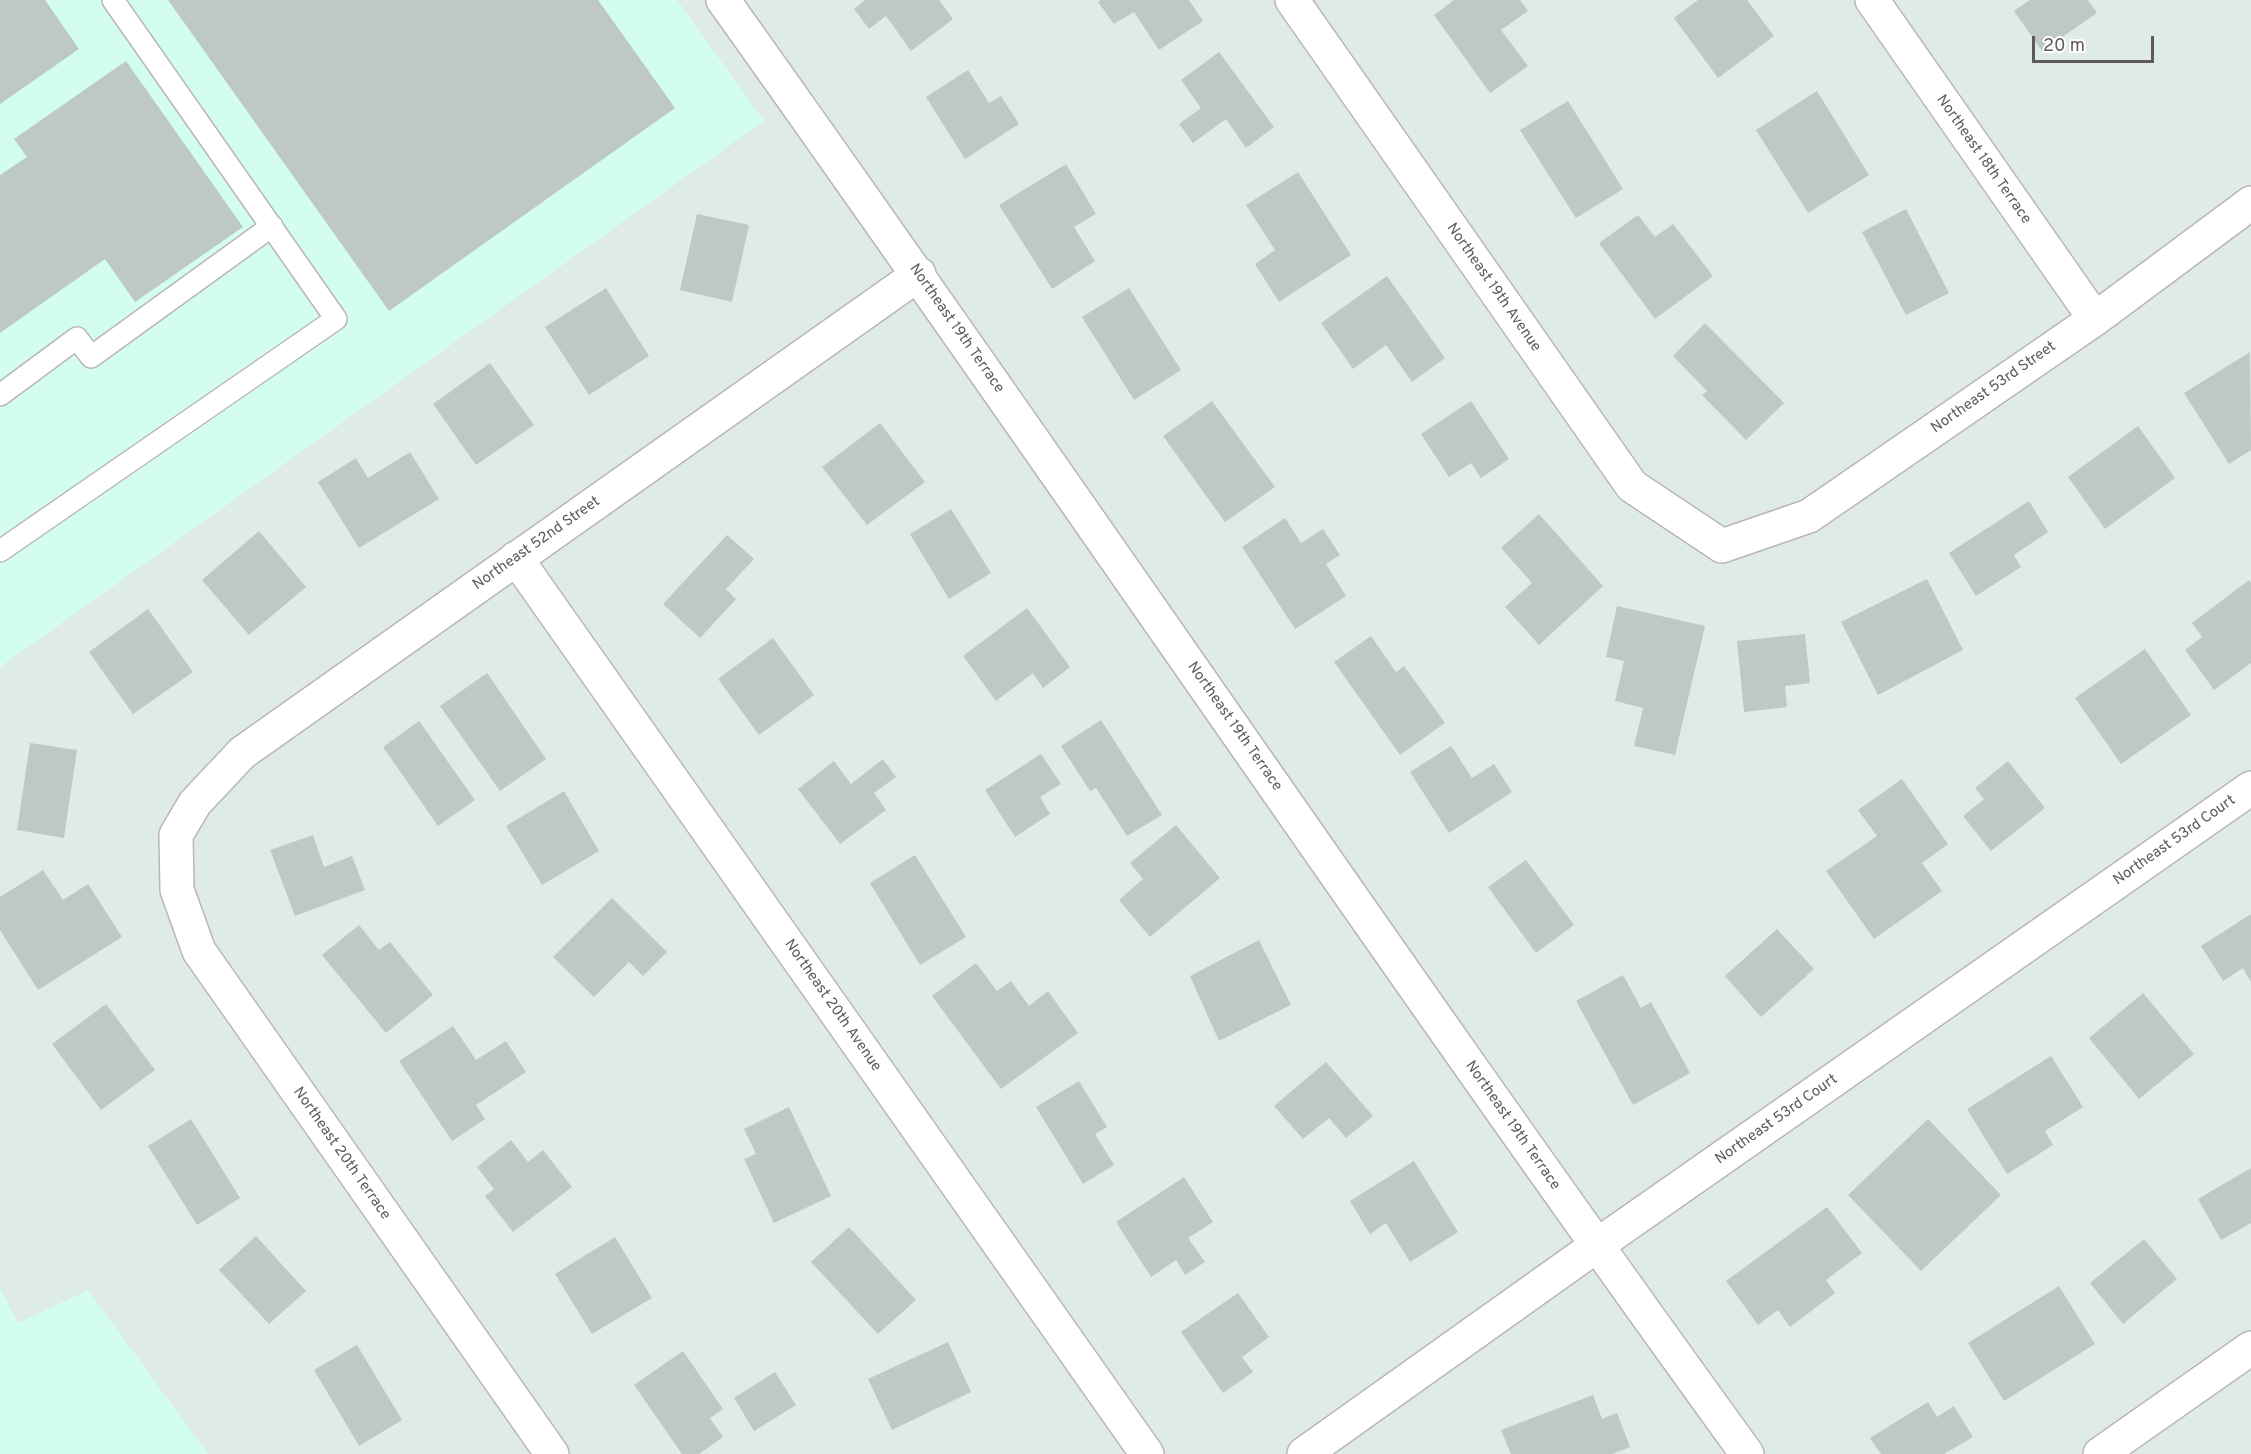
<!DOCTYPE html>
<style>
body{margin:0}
#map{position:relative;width:2251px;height:1454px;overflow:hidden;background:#dfebe8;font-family:Overpass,sans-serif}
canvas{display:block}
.scale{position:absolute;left:2032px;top:36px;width:122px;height:27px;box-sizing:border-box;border:3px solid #60585d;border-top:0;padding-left:8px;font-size:18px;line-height:21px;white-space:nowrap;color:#60585d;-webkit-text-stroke:4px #fff;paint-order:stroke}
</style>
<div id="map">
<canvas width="2251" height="1454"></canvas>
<div class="scale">20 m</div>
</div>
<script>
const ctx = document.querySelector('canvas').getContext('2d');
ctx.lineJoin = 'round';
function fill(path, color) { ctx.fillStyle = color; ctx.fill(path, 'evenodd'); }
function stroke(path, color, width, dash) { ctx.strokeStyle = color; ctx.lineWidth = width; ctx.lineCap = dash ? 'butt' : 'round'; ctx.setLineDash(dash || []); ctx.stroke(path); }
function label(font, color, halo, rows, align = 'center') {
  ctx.font = font + ' Overpass,sans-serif'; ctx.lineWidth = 4.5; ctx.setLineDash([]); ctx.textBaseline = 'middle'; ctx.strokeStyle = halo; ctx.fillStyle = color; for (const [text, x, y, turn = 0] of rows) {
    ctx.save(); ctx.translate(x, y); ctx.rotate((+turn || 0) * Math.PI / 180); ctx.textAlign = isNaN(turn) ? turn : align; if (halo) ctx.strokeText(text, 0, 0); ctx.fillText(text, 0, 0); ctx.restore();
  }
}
fill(new Path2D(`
 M0,0H677L764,121L0,667Z
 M0,1288L18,1323L88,1290L208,1454H0Z`), '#d3fdf0');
fill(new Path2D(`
 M0,0H45L79,49L0,104Z
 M168,0H598L675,108L389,311Z
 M865,0H939L953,19L911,51L886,16L869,29L854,9Z
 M1101,0H1189L1203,21L1159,50L1134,12L1114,24L1098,2Z
 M1454,0H1520L1528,11L1501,30L1528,66L1490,93L1434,15Z
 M1698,0H1747L1774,36L1718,78L1674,18Z
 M2030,0H2088L2097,13L2042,51L2014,11Z
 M1219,52L1274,127L1246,148L1226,119L1193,143L1179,124L1201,108L1181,80Z
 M126,61L243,227L135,302L105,259L0,333V175L27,157L14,139Z
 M968,70L989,103L1001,96L1019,124L965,159L926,97Z
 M1817,91L1869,175L1808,213L1756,130Z
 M1568,101L1623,189L1576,218L1520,130Z
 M1066,164L1096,214L1074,227L1095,261L1052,289L999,205Z
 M1298,172L1351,255L1279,302L1255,264L1275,250L1246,205Z
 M1906,209L1949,293L1906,315L1862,232Z
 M697,214L749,225L732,302L680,290Z
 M1638,215L1655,237L1673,224L1713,276L1655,319L1599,243Z
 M1387,276L1445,358L1412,382L1386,345L1353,369L1321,323Z
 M606,288L649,356L589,395L545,327Z
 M1129,288L1181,370L1134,400L1082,317Z
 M1705,323L1784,403L1746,440L1702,395L1707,391L1673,356Z
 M2250,352L2251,450L2229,464L2184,393Z
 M490,363L534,425L476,465L433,404Z
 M1212,401L1275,487L1225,522L1163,436Z
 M1471,401L1509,459L1481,478L1471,463L1449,477L1421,434Z
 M880,423L925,482L867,525L822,467Z
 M2138,426L2175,478L2105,529L2068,477Z
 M410,452L439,499L359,548L318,482L356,458L368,478Z
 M2029,501L2048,532L2014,555L2021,567L1976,596L1949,553Z
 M951,509L991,573L949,599L910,534Z
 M1539,514L1603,586L1539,645L1505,607L1532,583L1501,548Z
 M1285,518L1301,543L1323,529L1340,555L1326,564L1346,596L1295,629L1242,547Z
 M259,531L306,587L249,635L202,580Z
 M727,535L754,559L726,589L736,599L700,638L663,604Z
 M1927,579L1963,650L1878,695L1841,622Z
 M2249,580L2251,583V663L2214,690L2185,650L2202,637L2192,623Z
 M1617,606L1705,626L1675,755L1634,746L1643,708L1615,701L1624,661L1606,657Z
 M1027,608L1070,667L1043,688L1033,673L996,701L963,656Z
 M148,609L193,672L133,714L89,652Z
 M1805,634L1810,683L1785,686L1787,707L1744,712L1737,641Z
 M1371,636L1396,672L1404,666L1445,723L1400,755L1334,662Z
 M773,638L814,695L759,735L718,679Z
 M2145,649L2191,715L2121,764L2075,698Z
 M487,673L546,759L500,791L440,706Z
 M1101,720L1162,815L1127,836L1096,788L1090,791L1061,746Z
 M419,721L475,800L438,826L383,747Z
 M30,743L77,750L64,838L17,830Z
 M1451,746L1472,778L1494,764L1512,792L1449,833L1410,772Z
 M1041,754L1061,784L1040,797L1050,814L1015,837L985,790Z
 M883,759L896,777L874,793L886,810L840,844L798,789L834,761L851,784Z
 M2008,761L2045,808L1991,851L1963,816L1984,799L1975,788Z
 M1902,779L1948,844L1922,863L1942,891L1874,939L1826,871L1877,836L1858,810Z
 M564,791L599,851L542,885L506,826Z
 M1176,825L1220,878L1150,937L1119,900L1143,879L1130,863Z
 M313,835L324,867L352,856L365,890L295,916L270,850Z
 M915,855L966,937L920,965L870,883Z
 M1526,860L1574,925L1536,953L1488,887Z
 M43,870L63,900L88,884L122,937L38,990L0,930V897Z
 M612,898L667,952L643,976L629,962L594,997L553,957Z
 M2251,914V982L2243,968L2223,981L2201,946Z
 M359,925L379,950L390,942L433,995L386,1033L322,955Z
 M1777,929L1814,969L1761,1017L1725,976Z
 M1259,940L1291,1005L1219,1041L1190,976Z
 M976,963L997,991L1011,981L1029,1006L1048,991L1078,1033L1001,1089L932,996Z
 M1623,975L1641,1008L1651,1002L1690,1073L1633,1105L1576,1001Z
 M2143,993L2194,1054L2139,1099L2089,1038Z
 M106,1004L155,1070L101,1110L52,1044Z
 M453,1026L476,1060L506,1041L526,1072L476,1105L485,1119L452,1141L399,1061Z
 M2051,1056L2083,1107L2045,1131L2053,1145L2007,1174L1967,1109Z
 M1326,1062L1373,1116L1346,1138L1329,1118L1303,1139L1274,1106Z
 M1079,1081L1107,1127L1095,1134L1114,1165L1083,1184L1036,1107Z
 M789,1107L831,1196L774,1223L744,1159L756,1154L744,1129Z
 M191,1119L240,1198L197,1225L148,1146Z
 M1928,1119L2001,1195L1921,1271L1848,1195Z
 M511,1140L528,1162L543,1150L572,1187L513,1232L485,1196L494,1189L477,1167Z
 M1414,1161L1458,1232L1410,1262L1386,1223L1370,1234L1350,1201Z
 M2251,1168V1223L2221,1240L2198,1199Z
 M1184,1177L1213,1222L1188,1238L1205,1262L1185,1275L1176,1260L1151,1277L1116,1222Z
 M1827,1207L1862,1253L1826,1280L1835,1293L1790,1327L1778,1310L1758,1325L1726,1281Z
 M849,1227L916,1300L878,1334L811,1262Z
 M256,1236L306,1291L269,1324L219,1270Z
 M615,1237L652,1298L592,1334L555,1274Z
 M2144,1239L2177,1279L2123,1324L2090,1283Z
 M2059,1286L2095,1344L2004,1401L1968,1343Z
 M1238,1293L1269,1337L1242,1357L1253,1372L1223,1393L1181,1332Z
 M948,1342L971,1392L892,1430L868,1379Z
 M357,1345L402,1420L359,1446L314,1370Z
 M683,1351L723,1409L710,1418L723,1437L699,1454H682L634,1385Z
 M775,1372L796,1405L754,1431L734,1398Z
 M1593,1395L1602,1419L1617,1413L1630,1447L1612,1454H1511L1501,1430Z
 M1928,1402L1937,1417L1954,1406L1973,1437L1944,1454H1881L1870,1438Z`), '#bec9c4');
const lane = new Path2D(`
 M0,395L77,338L91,357L272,226
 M0,551L336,319L113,0`);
const street = new Path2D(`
 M723,0C1067,482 1399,974 1747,1454
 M1292,0L1632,486L1722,546L1809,516L2095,319L2251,203
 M1872,0L2095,319
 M516,558L1147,1454
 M552,1454L199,951L177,890L176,835L195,803L242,753L919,274
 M1304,1454L1596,1246L2251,788`);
const secondary = new Path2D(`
 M2100,1454L2251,1348`);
stroke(lane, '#bcb5b8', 24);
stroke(street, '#bcb5b8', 36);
stroke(secondary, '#beb5ba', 36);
stroke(lane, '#fff', 21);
stroke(street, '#fff', 33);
stroke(secondary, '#fff', 33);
label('15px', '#60585d', '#fff', [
 ["Northeast 18th Terrace",1983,160,55],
 ["Northeast 19th Avenue",1493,288,55],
 ["Northeast 19th Terrace",956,329,55],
 ["Northeast 53rd Street",1994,388,-35],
 ["Northeast 52nd Street",537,544,-35],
 ["Northeast 19th Terrace",1234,727,55],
 ["Northeast 53rd Court",2175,841,-35],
 ["Northeast 20th Avenue",832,1006,55],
 ["Northeast 53rd Court",1777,1120,-35],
 ["Northeast 19th Terrace",1512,1126,55],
 ["Northeast 20th Terrace",341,1154,55]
]);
</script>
